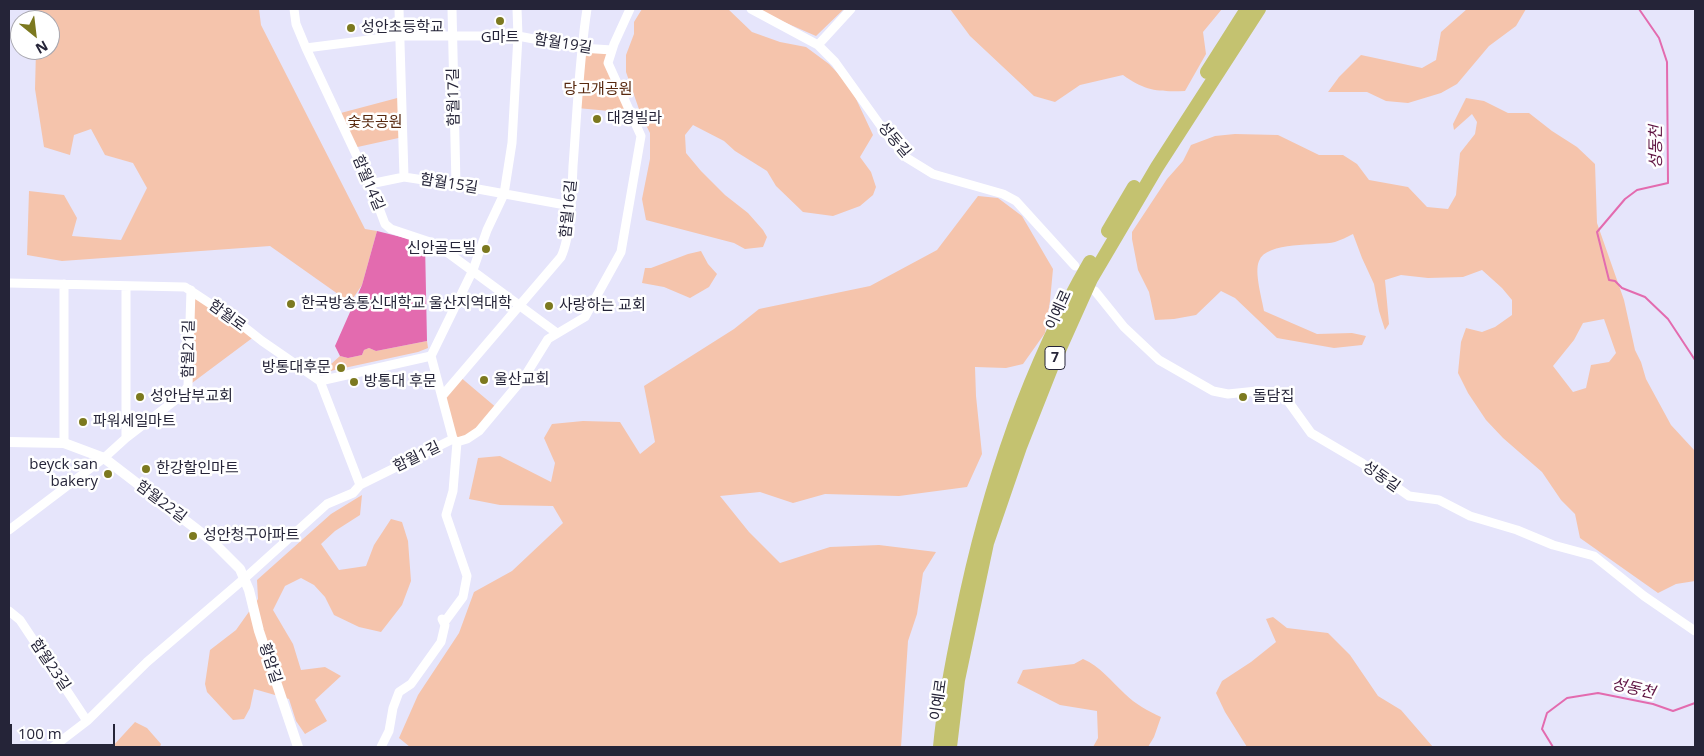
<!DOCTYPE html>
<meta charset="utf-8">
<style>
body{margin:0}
#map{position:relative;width:1704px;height:756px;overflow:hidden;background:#e6e5fb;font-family:"Open Sans",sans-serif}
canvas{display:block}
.frame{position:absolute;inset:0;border:10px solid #252438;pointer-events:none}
.north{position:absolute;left:10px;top:10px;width:50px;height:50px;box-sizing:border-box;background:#fff;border:1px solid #a8a7af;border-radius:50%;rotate:151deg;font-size:14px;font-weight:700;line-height:20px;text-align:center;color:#252438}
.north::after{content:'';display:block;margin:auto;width:18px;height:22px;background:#7c791f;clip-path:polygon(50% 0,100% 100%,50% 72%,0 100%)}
.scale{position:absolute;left:10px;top:724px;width:105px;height:22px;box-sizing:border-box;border:2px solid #252438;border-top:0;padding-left:6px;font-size:15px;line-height:18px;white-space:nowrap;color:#252438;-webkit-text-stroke:4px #fff;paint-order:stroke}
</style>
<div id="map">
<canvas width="1704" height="756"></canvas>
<div class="frame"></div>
<div class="north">N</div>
<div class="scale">100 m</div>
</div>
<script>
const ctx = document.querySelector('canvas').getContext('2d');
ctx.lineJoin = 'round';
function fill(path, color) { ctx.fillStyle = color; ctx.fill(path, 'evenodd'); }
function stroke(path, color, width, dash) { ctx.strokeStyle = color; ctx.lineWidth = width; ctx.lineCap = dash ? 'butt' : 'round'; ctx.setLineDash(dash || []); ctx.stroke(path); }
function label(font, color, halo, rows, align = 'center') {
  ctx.font = font + ' "Open Sans","Noto Sans KR",sans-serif'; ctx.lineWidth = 5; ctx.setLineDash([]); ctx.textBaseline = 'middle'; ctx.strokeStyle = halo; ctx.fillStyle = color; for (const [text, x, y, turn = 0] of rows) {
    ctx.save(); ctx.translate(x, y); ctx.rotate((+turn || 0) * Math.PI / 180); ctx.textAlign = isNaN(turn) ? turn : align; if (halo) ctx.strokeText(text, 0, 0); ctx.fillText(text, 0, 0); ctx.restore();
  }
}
fill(new Path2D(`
 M36,9H259L261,25L365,229L377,231L362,285L347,307L345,299L270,246L62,261L27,255L29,191L64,195L77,218L72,236L121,240L147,188L133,163L105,155L91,129L74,135L70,155L44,147L35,89L36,50H50V20H36Z
 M642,9H728L752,32L780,42L806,47L829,64L850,86L873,135L860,157L871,172L876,187L873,195L860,206L833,216L803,212L776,186L767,171L735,151L724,141L693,125L685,135L686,153L701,171L725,195L748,213L763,230L767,237L763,247L745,249L734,243L646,220L642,199L650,159V133L641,115L626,72V55L634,34V22Z
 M754,9H844L816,36Z
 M950,9H1222L1203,32L1206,54L1185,91C1159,92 1145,91 1123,75L1080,85L1055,102L1034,96L970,36Z
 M1467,9H1526L1516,26L1489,46L1457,84L1441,93L1408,103L1386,101L1367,92H1328L1339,77L1361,55L1422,68L1436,60L1441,32Z
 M581,48L610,50L608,63L631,113L577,108Z
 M401,97L403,137L353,148L337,114Z
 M1466,98L1484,101L1508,113H1529L1552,131L1577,147L1595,164L1597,223L1624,300L1635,350L1641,362L1646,379L1671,425L1695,451V581L1676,584L1658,593L1580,538L1575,514L1561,500L1542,472L1503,438L1486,420L1468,393L1458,373L1461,342L1466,328L1482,332L1495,327L1512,315V300L1502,288L1482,270L1463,277L1428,278L1401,275L1385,280L1389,324L1385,330L1379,311L1374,284L1362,258L1353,234C1347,237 1341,240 1335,242C1318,246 1266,241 1259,261C1254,272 1262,299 1264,311L1317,334L1352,333L1366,336L1362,345L1334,348L1277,338L1235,298L1221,291L1196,315L1174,319L1155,320L1149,292L1138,270L1132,239V232L1167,179L1183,161L1191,145L1215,136L1235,134L1278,135L1319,155H1343L1357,164L1369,180L1408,187L1427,207L1448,209L1456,195L1460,153L1475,134L1477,122L1472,114L1454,130L1453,124ZM1604,319L1616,353L1609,362L1591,365L1586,388L1573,392L1553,366L1574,340L1583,323Z
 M978,196L998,198L1022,216L1053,269L1050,301L1045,333L1023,364L1006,368L975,367L976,396L982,454L967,487L899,496L825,494L793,503L760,492L720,496L749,532L780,563L830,547L879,545L936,552L923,573L917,614L908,641L901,747H410L399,738L418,695L459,633L474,592L512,571L563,523L553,506L500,505L469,499L478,458L500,456L551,482L555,463L544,438L552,424L583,421L620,422L640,454L655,442L644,386L734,329L759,309L870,286L937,250Z
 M701,251L708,264L717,274L709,287L690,298L664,287L642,283L645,268H651L688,254Z
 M191,290L255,336L188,386Z
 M427,341L428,348L418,352L321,373L340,356L348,358L362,355L364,350L369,348L376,351Z
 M459,376L498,409L479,431L457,442L443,395Z
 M362,495L360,515L335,531L321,544L339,570L366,566L374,545L391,519L402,522L408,541L411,581L402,605L381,632L359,627L334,615L325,597L314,585L301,578L285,586L273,610L293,644L301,670L325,667L341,676L315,700L327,721L305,734L296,721L289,699L254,689L250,708L244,719L233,720L207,692L205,684L210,650L236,630L258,599L257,580L331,514Z
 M1273,617L1287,628L1328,633L1350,655L1378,696L1401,710L1433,747H1247L1225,712L1216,693L1222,681L1251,662L1276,642L1266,619Z
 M1083,659C1100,666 1112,682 1125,694C1135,704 1148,711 1161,717L1154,737L1148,747H1093L1098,738L1097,711L1060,705L1017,683L1023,670L1074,664Z
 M135,722L147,728L161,744L160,747H112Z`), '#f5c4ac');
fill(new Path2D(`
 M377,231L425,243L427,341L376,351L369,348L364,350L362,355L348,358L340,356L335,346L362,285Z`), '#e36baf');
stroke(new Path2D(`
 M1639,9L1659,38L1667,62L1668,183L1637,190L1625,199L1597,232L1609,280L1615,281L1622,288L1645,297L1668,319L1695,360
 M1553,747L1542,729L1547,713L1567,698L1598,693L1653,704L1673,711L1695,703`), '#e36baf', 2);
stroke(new Path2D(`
 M294,9L296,24L306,48L370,184L385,224L391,229L436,244L557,333
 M399,9L404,177
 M452,9L456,185
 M751,9L818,45L835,62L888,136L907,158L933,174L1003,194L1016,201L1075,266
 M818,45L851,9
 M306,48L400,36H518L581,48L612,50
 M370,184L404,177L456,185L571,206
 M9,283L185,287L238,322L262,341L320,381L431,356
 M1095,291L1124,327L1159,360L1213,391L1228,394L1257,391L1272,392L1288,401L1311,433L1362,463L1409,496L1439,500L1470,516L1517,530L1553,545L1594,556L1644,596L1695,631
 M320,381L360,485
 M443,395L561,257C571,236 572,191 573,166C577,114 579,61 587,9
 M126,438V286
 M453,439L431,356L473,270L487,230L504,194L512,143L518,36L517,9
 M64,443V284
 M9,530L104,458L126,438L182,395L188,386L191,290
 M9,611L20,620L87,721
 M53,747L87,721L147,662L245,578L327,504L353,493L360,485L453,439L457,442L467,439L479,431L525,376L548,339L585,317L621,252L641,136L608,63L614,44L630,9
 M381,747L389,731L393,708L399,692L411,684L441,642L445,625L442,619L446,620L463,597L467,576L446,515L453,491L457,442`), '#fff', 9);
stroke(new Path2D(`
 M9,442L64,443L104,458L212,541L240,569L249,590L259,631L298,747`), '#fff', 10);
stroke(new Path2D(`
 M1207,72L1247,9
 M1108,231L1134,187
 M940,747C944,704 952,662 961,620C986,496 1026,372 1090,262
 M950,747L958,680L987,543L1020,447L1052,366L1091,279L1157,167L1259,9`), '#c4c270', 14);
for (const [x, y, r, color] of [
 [500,21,5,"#7c791f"],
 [351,28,5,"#7c791f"],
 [597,119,5,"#7c791f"],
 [486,249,5,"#7c791f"],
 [291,304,5,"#7c791f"],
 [549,306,5,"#7c791f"],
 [341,368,5,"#7c791f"],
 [484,380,5,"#7c791f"],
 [354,382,5,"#7c791f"],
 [140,397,5,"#7c791f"],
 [1243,397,5,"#7c791f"],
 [83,422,5,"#7c791f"],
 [146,469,5,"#7c791f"],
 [108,474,5,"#7c791f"],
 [193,536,5,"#7c791f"]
]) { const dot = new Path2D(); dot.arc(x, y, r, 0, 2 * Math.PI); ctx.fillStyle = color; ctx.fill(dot); stroke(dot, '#fff', 2); }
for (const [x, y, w] of [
 [1055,358,20]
]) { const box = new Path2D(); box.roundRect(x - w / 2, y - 11.5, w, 23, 4); ctx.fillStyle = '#fff'; ctx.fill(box); stroke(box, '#252438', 1); }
label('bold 14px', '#252438', null, [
 ["7",1055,358]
]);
label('15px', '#252438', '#fff', [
 ["성안초등학교",361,28],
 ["G마트",500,38,"center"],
 ["대경빌라",607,119],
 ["신안골드빌",476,249,"right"],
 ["한국방송통신대학교 울산지역대학",301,304],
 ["사랑하는 교회",559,306],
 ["방통대후문",331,368,"right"],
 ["울산교회",494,380],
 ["방통대 후문",364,382],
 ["성안남부교회",150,397],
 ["돌담집",1253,397],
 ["파워세일마트",93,422],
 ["beyck san",98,465,"right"],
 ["bakery",98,482,"right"],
 ["한강할인마트",156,469],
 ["성안청구아파트",203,536]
], 'left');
label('15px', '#252438', '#fff', [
 ["함월19길",563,44,9],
 ["함월17길",454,97,-91],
 ["성동길",894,140,50],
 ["함월14길",368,183,67],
 ["함월15길",449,184,9],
 ["함월16길",569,209,-84],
 ["이예로",1059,310,-66],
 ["함월로",227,316,36],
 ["함월21길",189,349,-89],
 ["함월1길",417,457,-26],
 ["성동길",1381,477,35],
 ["함월22길",161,502,37],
 ["황암길",270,663,72],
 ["함월23길",50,665,56],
 ["이예로",939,700,-82]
]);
label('15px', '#58290f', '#fff', [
 ["당고개공원",598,90],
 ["숯못공원",375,123]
]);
label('italic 16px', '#5f1442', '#fff', [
 ["성동천",1656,147,-90],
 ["성동천",1633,689,13]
]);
</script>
